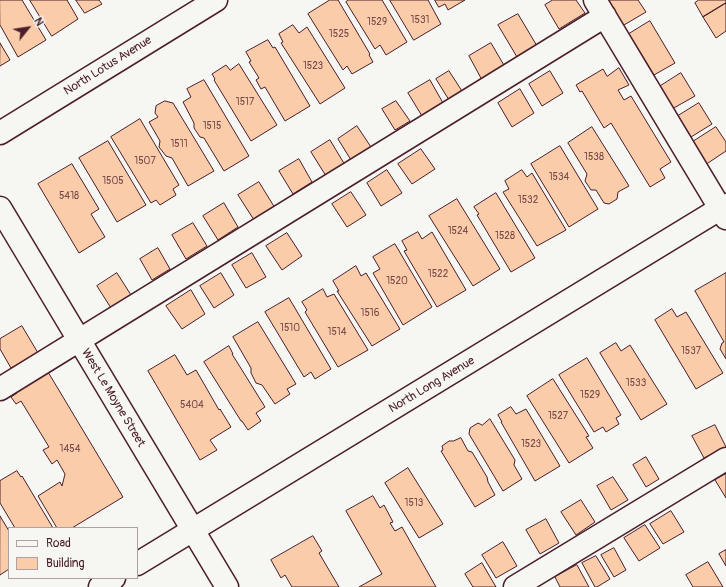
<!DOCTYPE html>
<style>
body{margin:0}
#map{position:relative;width:726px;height:587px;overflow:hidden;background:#f6f6f2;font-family:Pangolin,sans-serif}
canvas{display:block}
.legend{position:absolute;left:8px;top:527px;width:130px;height:52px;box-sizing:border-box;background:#f6f6f2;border:1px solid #b1a0a2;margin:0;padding:5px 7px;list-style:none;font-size:12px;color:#4a1f2b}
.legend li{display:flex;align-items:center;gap:8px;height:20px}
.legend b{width:20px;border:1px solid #b1a0a2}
.north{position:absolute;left:8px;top:8px;width:40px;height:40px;-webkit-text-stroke:3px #f6f6f2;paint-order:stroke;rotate:60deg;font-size:11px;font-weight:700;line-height:16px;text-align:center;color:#4a1f2b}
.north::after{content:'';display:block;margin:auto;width:14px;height:18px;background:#4a1f2b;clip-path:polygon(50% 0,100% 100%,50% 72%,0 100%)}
</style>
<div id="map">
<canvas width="726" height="587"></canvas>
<ul class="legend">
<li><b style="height:5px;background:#f6f6f2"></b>Road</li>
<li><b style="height:11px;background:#facca9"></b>Building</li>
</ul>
<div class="north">N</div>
</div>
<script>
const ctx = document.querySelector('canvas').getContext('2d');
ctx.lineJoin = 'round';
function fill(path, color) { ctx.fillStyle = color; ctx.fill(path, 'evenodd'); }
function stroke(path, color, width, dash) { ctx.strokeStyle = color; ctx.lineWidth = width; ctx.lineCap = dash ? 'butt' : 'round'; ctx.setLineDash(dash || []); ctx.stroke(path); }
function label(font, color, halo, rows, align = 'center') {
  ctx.font = font + ' Pangolin,sans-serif'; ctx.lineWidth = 4; ctx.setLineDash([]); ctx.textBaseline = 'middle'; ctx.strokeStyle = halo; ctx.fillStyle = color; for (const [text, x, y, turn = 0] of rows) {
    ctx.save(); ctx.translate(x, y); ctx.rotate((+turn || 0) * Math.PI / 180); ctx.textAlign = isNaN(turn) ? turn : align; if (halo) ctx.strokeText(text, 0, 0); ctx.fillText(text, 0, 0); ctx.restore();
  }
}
const building = new Path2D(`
 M0,0H22L46,40L18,57L0,25Z
 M30,0H67L78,19L52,36Z
 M76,0H99L102,4L85,13Z
 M330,0H338L370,54L369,55L373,62L352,74L347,66L343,70L308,14Z
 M349,0H382L407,42L386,55L380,45L375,49L346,2Z
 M390,0H428L441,24L414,40Z
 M435,0H465L448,10L445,4L439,7Z
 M553,0H576L585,13L559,29L545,5Z
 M608,0H638L646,12L624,25Z
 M699,0H726V3L703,17L695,3Z
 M726,3V31L716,38L703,17Z
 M518,14L537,46L517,57L498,25Z
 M650,21L675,63L654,75L629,34Z
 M293,25L299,33L307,27L345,88L320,104L281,43L283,42L279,34Z
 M268,40L273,48L275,47L310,106L285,121L265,87L261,89L256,80L259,78L249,62L251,61L246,52Z
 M0,43L10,60L0,66Z
 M491,43L505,67L482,80L469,56Z
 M239,64L277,125L251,141L214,80L215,79L212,74L226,65L230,70Z
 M619,68L629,85L618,90L624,100L631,96L671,162L660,169L665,178L650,187L611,123L604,128L582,91L580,92L576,85L603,69L607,76Z
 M449,71L462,91L449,100L436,79Z
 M550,71L563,93L542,106L529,84Z
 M681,73L695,96L672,109L659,87Z
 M204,80L249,156L224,171L204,138L200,137L194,128V123L183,102L191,97L187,89Z
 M430,80L443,103L422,116L408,93Z
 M520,89L534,113L512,127L498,103Z
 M165,101L173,103L214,171L188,186L172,158L166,156L159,147L160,141L149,122L158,117L155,113L156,106Z
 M396,101L410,121L395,130L382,109Z
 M699,103L712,124L691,137L678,116Z
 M140,119L179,185L173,189L176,195L160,205L156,200L151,203L111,137Z
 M357,126L371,147L351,160L338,139Z
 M592,127L629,186L618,192L617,199L609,204L604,203L596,190H591L585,181L587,174L568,143Z
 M716,127L726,142V151L705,165L691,143Z
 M330,140L345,165L326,176L311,152Z
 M108,141L146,205L117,222L79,158Z
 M560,146L598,209L569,227L531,164Z
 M421,149L435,169L412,184L398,164Z
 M299,159L312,182L293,194L279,171Z
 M72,164L99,209L91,214L105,237L79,253L38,184Z
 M387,170L402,193L381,206L367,183Z
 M522,170L527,177L532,173L566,230L537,246L503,192L509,189L505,181Z
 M259,182L275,208L254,220L238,195Z
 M351,192L366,215L347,227L332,204Z
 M496,193L535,258L511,272L477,215L479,214L474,207Z
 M457,199L500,269L473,286L429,216Z
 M224,203L238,227L218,240L203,216Z
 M193,223L207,246L186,259L172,235Z
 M418,232L422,239L432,232L466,290L437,307L404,251L407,250L402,241Z
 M287,233L302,256L282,270L266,246Z
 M395,244L432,307L403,325L373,273L380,269L373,257Z
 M158,248L170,269L152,280L140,259Z
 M252,253L266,277L246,288L232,265Z
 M356,266L361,276L366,273L400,329L372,346L337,291H339L333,281Z
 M117,273L131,295L111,308L97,286Z
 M221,273L234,295L214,308L200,286Z
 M726,273V359L720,349L722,343L724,342L695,291Z
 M323,289L327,297L334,294L368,350L338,367L305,312L307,310L302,302Z
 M191,290L205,314L182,329L166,306Z
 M289,298L331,369L315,379L311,372L304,377L265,312Z
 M672,309L677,317L686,312L723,373L696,389L655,320Z
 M258,322L296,384L287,389L290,394L275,404L262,385L256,383L251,373V368L233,337Z
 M22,326L38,353L11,368L0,349V339Z
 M616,343L621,351L630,345L667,404L641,420L600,353Z
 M229,346L233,354H232L265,407L256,413L261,421L248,430L242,421H241L204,362Z
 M175,355L187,375L196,370L219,410L220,409L231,427L210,440L217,450L200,460L148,371Z
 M587,358L621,415L616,418L619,424L606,432L603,427L594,432L559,375Z
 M48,372L123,497L72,528H57L38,496L60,482L62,486L65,474L57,460L52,464L43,450L49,447L21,401L16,404L11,397L17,393L16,392Z
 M553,379L589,436L586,437L593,448L569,463L527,396Z
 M511,407L516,414L526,409L560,466L535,481L501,422H502L498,415Z
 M490,419L515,460L514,465L522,479L503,491L469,434L470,428L478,423L482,425Z
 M715,425L726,447L704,458L692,436Z
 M461,438L468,451L472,452L487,477L488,482L495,495L475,507L441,451L443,450L442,446L449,441H453Z
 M646,457L659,479L646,487L633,465Z
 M408,468L443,524L419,538L385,483Z
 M17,471L21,477L22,476L53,528H15L0,503V481Z
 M726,474V498L715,480Z
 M613,477L628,500L611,510L597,486Z
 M373,496L380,508L384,505L393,522L390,523L395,531L402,527L436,587H359L382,574L346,511Z
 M581,500L595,522L576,535L561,512Z
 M671,511L684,532L663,544L650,524Z
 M0,516L9,531V569L0,575Z
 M546,519L559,543L540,554L526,530Z
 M645,525L660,548L639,561L624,538Z
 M313,536L322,551L319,553L339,587H292L285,575L281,578L271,560Z
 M503,542L517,566L496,578L482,555Z
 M614,548L626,570L614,577L601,555Z
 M726,550V566L719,554Z
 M596,556L610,579L597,587H595L582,563Z
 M708,562L723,587H693L686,575Z
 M482,563L496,587H473L465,574Z
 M577,565L589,587H560L555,577Z`);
fill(building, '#facca9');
stroke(building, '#4a1f2b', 1);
const minor = new Path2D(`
 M595,0L726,218
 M0,133L216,0
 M0,208L227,587
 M0,389L605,16
 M137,564L726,205
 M100,587L114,578
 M515,587L726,459`);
stroke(minor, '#4a1f2b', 25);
stroke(minor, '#f6f6f2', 22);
label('10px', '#764a4a', null, [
 ["1531",420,20],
 ["1529",377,22],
 ["1525",339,34],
 ["1523",313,66],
 ["1517",245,102],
 ["1515",212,126],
 ["1511",179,144],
 ["1538",594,157],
 ["1507",145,161],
 ["1534",559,177],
 ["1505",113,181],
 ["5418",69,196],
 ["1532",528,200],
 ["1524",458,231],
 ["1528",505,236],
 ["1522",438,274],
 ["1520",397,281],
 ["1516",370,313],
 ["1510",290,328],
 ["1514",337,332],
 ["1537",691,351],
 ["1533",636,383],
 ["1529",590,395],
 ["5404",192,405],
 ["1527",558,416],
 ["1523",531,444],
 ["1454",70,449],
 ["1513",414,503]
]);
label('12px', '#4a1f2b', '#f6f6f2', [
 ["North Lotus Avenue",108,66,-32],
 ["North Long Avenue",432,385,-31],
 ["West Le Moyne Street",113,398,59]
]);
</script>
